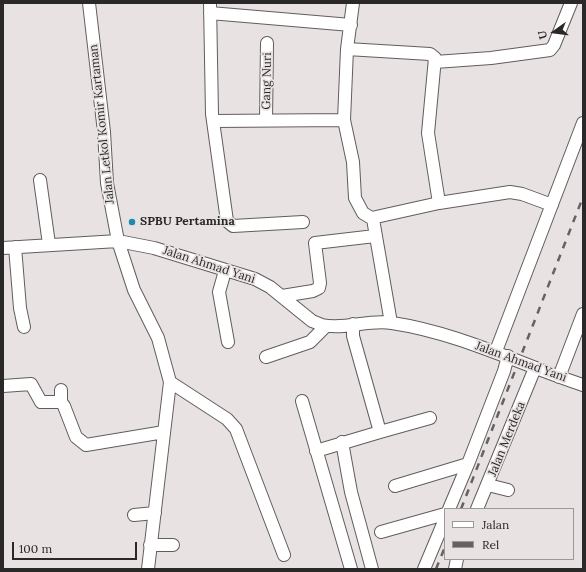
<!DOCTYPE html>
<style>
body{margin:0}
#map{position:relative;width:586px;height:572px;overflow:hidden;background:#e8e2e3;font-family:Lora,serif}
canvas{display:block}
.frame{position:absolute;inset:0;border:4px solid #2a2828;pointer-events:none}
.legend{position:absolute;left:444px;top:508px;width:130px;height:52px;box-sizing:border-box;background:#e8e2e3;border:1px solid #9c9898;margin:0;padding:5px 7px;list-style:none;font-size:12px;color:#2a2828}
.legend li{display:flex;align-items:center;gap:8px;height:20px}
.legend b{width:20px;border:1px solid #9c9898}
.north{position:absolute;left:534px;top:12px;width:40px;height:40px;-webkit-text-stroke:3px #e8e2e3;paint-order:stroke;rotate:256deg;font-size:11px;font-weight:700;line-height:16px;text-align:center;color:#2a2828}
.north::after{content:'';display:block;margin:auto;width:14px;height:18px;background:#2a2828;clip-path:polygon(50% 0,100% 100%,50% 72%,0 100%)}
.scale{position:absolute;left:12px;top:542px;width:125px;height:18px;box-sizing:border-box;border:2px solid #2a2828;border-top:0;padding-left:5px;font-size:12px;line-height:14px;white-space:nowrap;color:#2a2828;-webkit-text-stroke:3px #e8e2e3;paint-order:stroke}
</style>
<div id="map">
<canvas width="586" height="572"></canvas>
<div class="frame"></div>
<ul class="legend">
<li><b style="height:5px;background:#fff"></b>Jalan</li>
<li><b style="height:5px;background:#656262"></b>Rel</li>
</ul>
<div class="north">U</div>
<div class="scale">100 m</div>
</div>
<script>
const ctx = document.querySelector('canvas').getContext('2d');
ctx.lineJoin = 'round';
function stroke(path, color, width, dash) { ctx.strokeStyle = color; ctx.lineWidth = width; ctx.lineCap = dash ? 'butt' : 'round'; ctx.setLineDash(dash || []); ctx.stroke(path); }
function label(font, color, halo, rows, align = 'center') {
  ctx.font = font + ' Lora,serif'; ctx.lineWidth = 3.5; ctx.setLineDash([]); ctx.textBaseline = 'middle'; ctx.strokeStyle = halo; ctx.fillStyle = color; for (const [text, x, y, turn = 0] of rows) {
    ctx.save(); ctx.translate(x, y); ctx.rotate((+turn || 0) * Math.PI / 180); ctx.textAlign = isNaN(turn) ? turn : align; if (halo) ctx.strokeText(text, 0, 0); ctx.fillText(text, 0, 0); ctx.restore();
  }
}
const minor = new Path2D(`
 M89,3L104,132L107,183L118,241L134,290L158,338L170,382L148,569
 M210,3L212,114L227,221L233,226L303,222
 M353,3L347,49L344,120L353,162L355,198L363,213L373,219L391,323
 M210,13L351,25
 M347,49L430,54L435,58L428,133L439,203
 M435,62L491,58L550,50L554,45L571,3
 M266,120L267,43
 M213,121L344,120
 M40,180L49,244
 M373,219L376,217L439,203L510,192L522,194L552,205
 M15,247L20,308L24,327
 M3,248L118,241L154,248L255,279L270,287L312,321L322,325C345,330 369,319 392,323C459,333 519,364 583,385
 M225,271L219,292L228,342
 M282,296L313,291L319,288L320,283L315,243L375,236
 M496,351L583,123
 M266,357L310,342L326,326
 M559,377L583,314
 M170,382L227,419L236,429L284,555
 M3,386L31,384L41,402H61L64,406L76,437L86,445L164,432
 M302,401L351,569
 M61,402V390
 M380,432L430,418
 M342,442L351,492L372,569
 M316,451L380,432L353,336V324
 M488,485L508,490
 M395,486L468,464L504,371L508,356
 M449,509L468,464
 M477,509L535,368
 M134,515L155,513
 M381,532L445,514
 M150,545H173
 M424,569L445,519
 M455,569L457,559`);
stroke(minor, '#625d5d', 14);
stroke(minor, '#fff', 12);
stroke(new Path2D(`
 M461,509L583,197
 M436,569L445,547`), '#656262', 2.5, [7, 7]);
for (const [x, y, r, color] of [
 [132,222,4,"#1d8ab0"]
]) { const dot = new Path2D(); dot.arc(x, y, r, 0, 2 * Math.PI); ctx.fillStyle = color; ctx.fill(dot); stroke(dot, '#e8e2e3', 1.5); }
label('12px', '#2a2828', '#e8e2e3', [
 ["Gang Nuri",267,81,-89],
 ["Jalan Letkol Komir Kartaman",102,124,-96],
 ["Jalan Ahmad Yani",209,265,18],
 ["Jalan Ahmad Yani",521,362,20],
 ["Jalan Merdeka",507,439,-68]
]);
label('bold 12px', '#2a2828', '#e8e2e3', [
 ["SPBU Pertamina",140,222]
], 'left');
</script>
